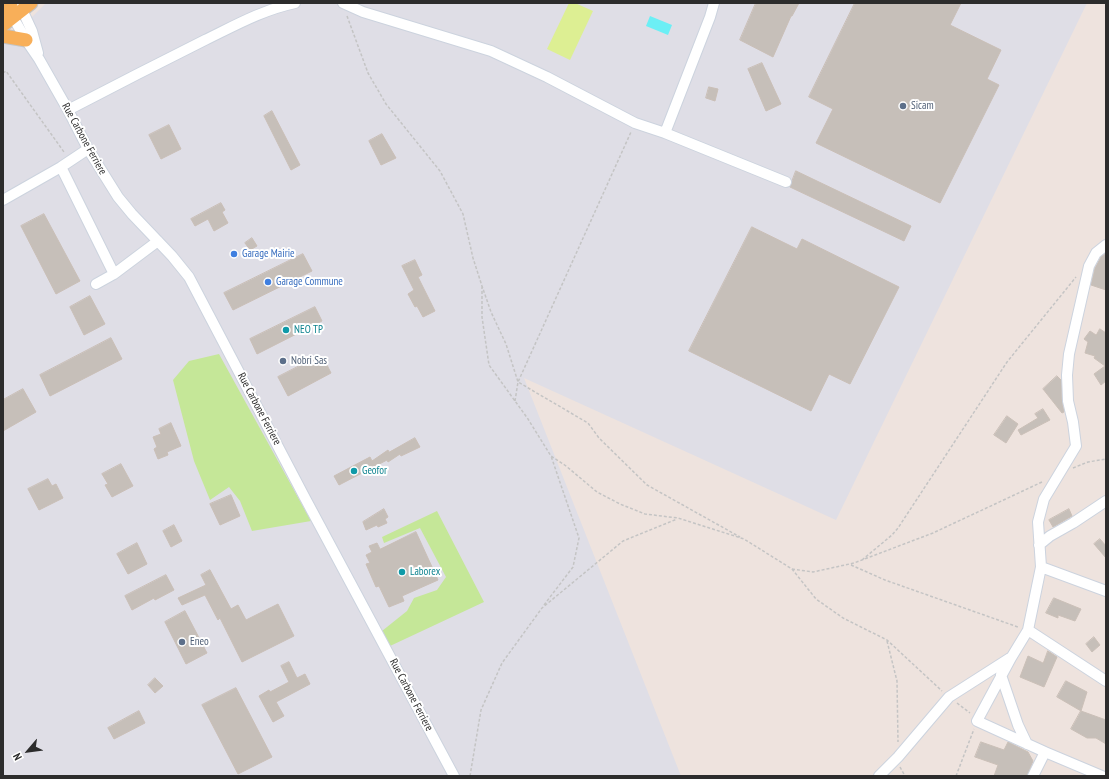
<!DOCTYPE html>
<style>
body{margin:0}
#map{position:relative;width:1109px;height:779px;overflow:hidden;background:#eee3de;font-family:"PT Sans Narrow",sans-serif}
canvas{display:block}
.frame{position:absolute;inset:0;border:4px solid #2c2c2c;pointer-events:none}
.north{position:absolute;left:8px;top:731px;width:40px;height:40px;-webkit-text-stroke:3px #fff;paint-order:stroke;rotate:242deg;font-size:11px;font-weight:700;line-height:16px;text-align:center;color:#2c2c2c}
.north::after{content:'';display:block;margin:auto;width:14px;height:18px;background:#2c2c2c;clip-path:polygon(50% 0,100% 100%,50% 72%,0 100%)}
</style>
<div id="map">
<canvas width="1109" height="779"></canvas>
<div class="frame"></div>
<div class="north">N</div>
</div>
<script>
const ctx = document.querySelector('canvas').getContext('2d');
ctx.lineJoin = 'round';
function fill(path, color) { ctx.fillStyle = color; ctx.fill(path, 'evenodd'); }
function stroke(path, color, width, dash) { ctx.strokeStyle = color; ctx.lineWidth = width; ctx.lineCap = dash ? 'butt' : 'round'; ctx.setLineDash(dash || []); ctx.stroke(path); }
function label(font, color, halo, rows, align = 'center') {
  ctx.font = font + ' "PT Sans Narrow",sans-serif'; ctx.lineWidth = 4; ctx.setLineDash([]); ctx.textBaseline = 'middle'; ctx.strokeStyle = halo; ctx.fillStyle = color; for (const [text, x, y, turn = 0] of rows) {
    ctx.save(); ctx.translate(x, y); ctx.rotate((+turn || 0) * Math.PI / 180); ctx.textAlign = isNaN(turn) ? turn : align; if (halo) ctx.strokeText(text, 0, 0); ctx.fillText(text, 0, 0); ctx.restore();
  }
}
fill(new Path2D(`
 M46,3H1087L836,520L524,378L681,776H3V43L14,35Z`), '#dfdee6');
fill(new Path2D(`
 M219,354L311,521L252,531L240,501L229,487L210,500L194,461L173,380L189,361Z
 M437,511L484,602L390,646L382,631L407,611L414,598L437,590L446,577L420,528L384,543L382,537Z`), '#c5e798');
fill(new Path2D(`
 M569,3H575L593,11L570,60L547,49Z`), '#ddef93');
fill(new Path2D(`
 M650,16L672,25L668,35L646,26Z`), '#6ceff5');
const building = new Path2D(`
 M756,3H799L792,16H791L773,57L740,40Z
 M855,3H961L950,25L1001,50L987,79L999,85L940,203L816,143L833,109L809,97Z
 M762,63L781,104L766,111L748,69Z
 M709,87L718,89L715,101L706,98Z
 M272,111L300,165L291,170L264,116Z
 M169,125L181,149L161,159L149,135Z
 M382,134L396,158L381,165L369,141Z
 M796,171L911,226L904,241L790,187Z
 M221,203L225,210L222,212L228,223L214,231L208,219L195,226L191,219Z
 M44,214L80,281L56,294L21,226Z
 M752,227L797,249L802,239L899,287L850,384L829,374L811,411L689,351Z
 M252,238L257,246L250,250L245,243Z
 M1106,253V290L1091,285L1095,268L1101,257Z
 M303,254L312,271L233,310L224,293Z
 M415,260L422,275L418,277L435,311L423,317L417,306L415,307L408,294L414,290L402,266Z
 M90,296L105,324L84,335L70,307Z
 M315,307L322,321L257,354L250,339Z
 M1100,329L1106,333V381L1101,385L1094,374L1105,366L1094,358L1095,356L1085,353L1088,342L1084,339L1090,331L1096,335Z
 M111,338L122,359L50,396L40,375Z
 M317,357L319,361L324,359L331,373L288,396L278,377Z
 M1057,376L1061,380L1062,401L1064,412L1062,413L1043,389Z
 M23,389L36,412L3,431V400Z
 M1043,409L1050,420L1021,435L1018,430L1038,418L1035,414Z
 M1007,416L1018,424L1006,443L994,435Z
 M171,423L181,446L167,452L168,455L158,459L154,449L157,447L153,437L161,434L159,429Z
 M415,438L420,447L401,456L400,454L388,462L387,460L339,485L334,476L370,457L372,461L388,450L389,452Z
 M121,464L133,486L112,497L105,485L108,484L102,474Z
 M48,479L52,486L56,484L63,498L39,510L28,489Z
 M231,495L240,516L220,525L210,504Z
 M384,509L388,517L385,519L387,523L378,527L377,525L366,530L363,522Z
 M1069,509L1072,516L1053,527L1049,520Z
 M174,525L182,541L171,547L163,531Z
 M416,532L438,580L402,596L404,601L389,607L379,586L376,587L366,564L370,563L366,555L372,552L369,546L377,543L380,549Z
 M1100,539L1106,546V558L1094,544Z
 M137,543L147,564L128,574L117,554Z
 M210,570L231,609L238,605L246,620L278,604L294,636L242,662L220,618L218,620L205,595L182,605L178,598L206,585L201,575Z
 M166,575L174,590L155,600L154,598L132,610L125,596Z
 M1054,598L1081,609L1075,621L1058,615V618L1046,613Z
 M185,611L207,653L186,664L165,622Z
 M1094,637L1100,645L1092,652L1086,644Z
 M1048,651L1057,657L1044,687L1020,677L1028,656L1043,663Z
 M289,662L297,678L305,674L310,684L276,702L284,716L273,722L259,696L269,690L270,692L289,682L281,666Z
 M155,678L163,686L155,693L148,685Z
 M1066,681L1087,692L1081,711L1057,697Z
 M236,688L272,757L238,774L202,705Z
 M139,711L145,723L114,739L108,728Z
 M1081,711L1106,720V744L1096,738H1087L1071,729Z
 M981,742L1004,750L1008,742L1028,752L1033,761L1027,776H994L998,765L975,757Z`);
fill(building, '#c6bfb9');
stroke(building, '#cabfb7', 1);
const minor = new Path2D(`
 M19,3L32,31L38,53
 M343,3L363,12L491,51L547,77L635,123L665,133L786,182
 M10,12L26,40L39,59L68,110L88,149L118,197L132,214L172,256L189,277L305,498L454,776
 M68,110C114,86 159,63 205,40C234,26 262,10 295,3
 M665,133L710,17L714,3
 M61,167L114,274
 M3,200L61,167L88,149
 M96,284L114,274L158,241
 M1039,545L1050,536L1073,523L1106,501
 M1041,567L1106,591
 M1028,630L1106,681
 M1001,675L1018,725L1027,744
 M879,776L898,757L949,697L1010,658
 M1033,776L1045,752
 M1102,776L1045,752L977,721L1011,658L1028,630L1041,567L1038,522L1044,499L1076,446L1073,422L1068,401L1067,375L1069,354L1089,266L1096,253L1106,245`);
const major = new Path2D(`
 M3,9L11,3
 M3,25L31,3
 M3,36L26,40`);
stroke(minor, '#ccd3de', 12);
stroke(major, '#c4c4c4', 15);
stroke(new Path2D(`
 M347,16L368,73L386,104L440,171L463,214L473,258L482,286L491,312L506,344L518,382L588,423L599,438L647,485L740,537
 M3,73L6,71L64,152
 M482,286V317L489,365L528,419L551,456L566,466L597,492L620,504L645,514L678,518L744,539L792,569L816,599L843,618L887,640L942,691
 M515,401L518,382L631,132
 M1073,468L1088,462L1106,459
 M862,560L892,535L898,528L1007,362L1076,277
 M851,565L885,580L1018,627
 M792,569L813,572L854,563L933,533L1042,482
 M544,605L573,567L579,538L551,456
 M887,641L897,681L898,742
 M957,703L970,713
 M900,767L905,776
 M470,776L481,710L502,663L542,608L623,541L677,519
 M956,776L974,729`), '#c4c4c4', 1.5, [3, 2]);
stroke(minor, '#fff', 10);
stroke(major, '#f8af59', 13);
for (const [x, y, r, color] of [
 [903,106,4,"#5c6f8a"],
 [234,254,4,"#3f7fe0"],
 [268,282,4,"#3f7fe0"],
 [286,330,4,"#0f9aa8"],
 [283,361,4,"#5c6f8a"],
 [354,471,4,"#0f9aa8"],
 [402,572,4,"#0f9aa8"],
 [182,642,4,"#5c6f8a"]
]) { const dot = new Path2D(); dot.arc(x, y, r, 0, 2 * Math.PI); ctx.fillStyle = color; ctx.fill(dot); stroke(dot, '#fff', 1.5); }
label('11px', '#4e5e75', '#fff', [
 ["Sicam",911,106],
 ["Nobri Sas",291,361],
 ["Eneo",190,642]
], 'left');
label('11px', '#2c2c2c', '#fff', [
 ["Rue Carbone Ferriere",84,139,61],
 ["Rue Carbone Ferriere",259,409,62],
 ["Rue Carbone Ferriere",411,695,62]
]);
label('11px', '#366cbe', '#fff', [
 ["Garage Mairie",242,254],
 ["Garage Commune",276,282]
], 'left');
label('11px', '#0d838f', '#fff', [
 ["NEO TP",294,330],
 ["Geofor",362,471],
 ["Laborex",410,572]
], 'left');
</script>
